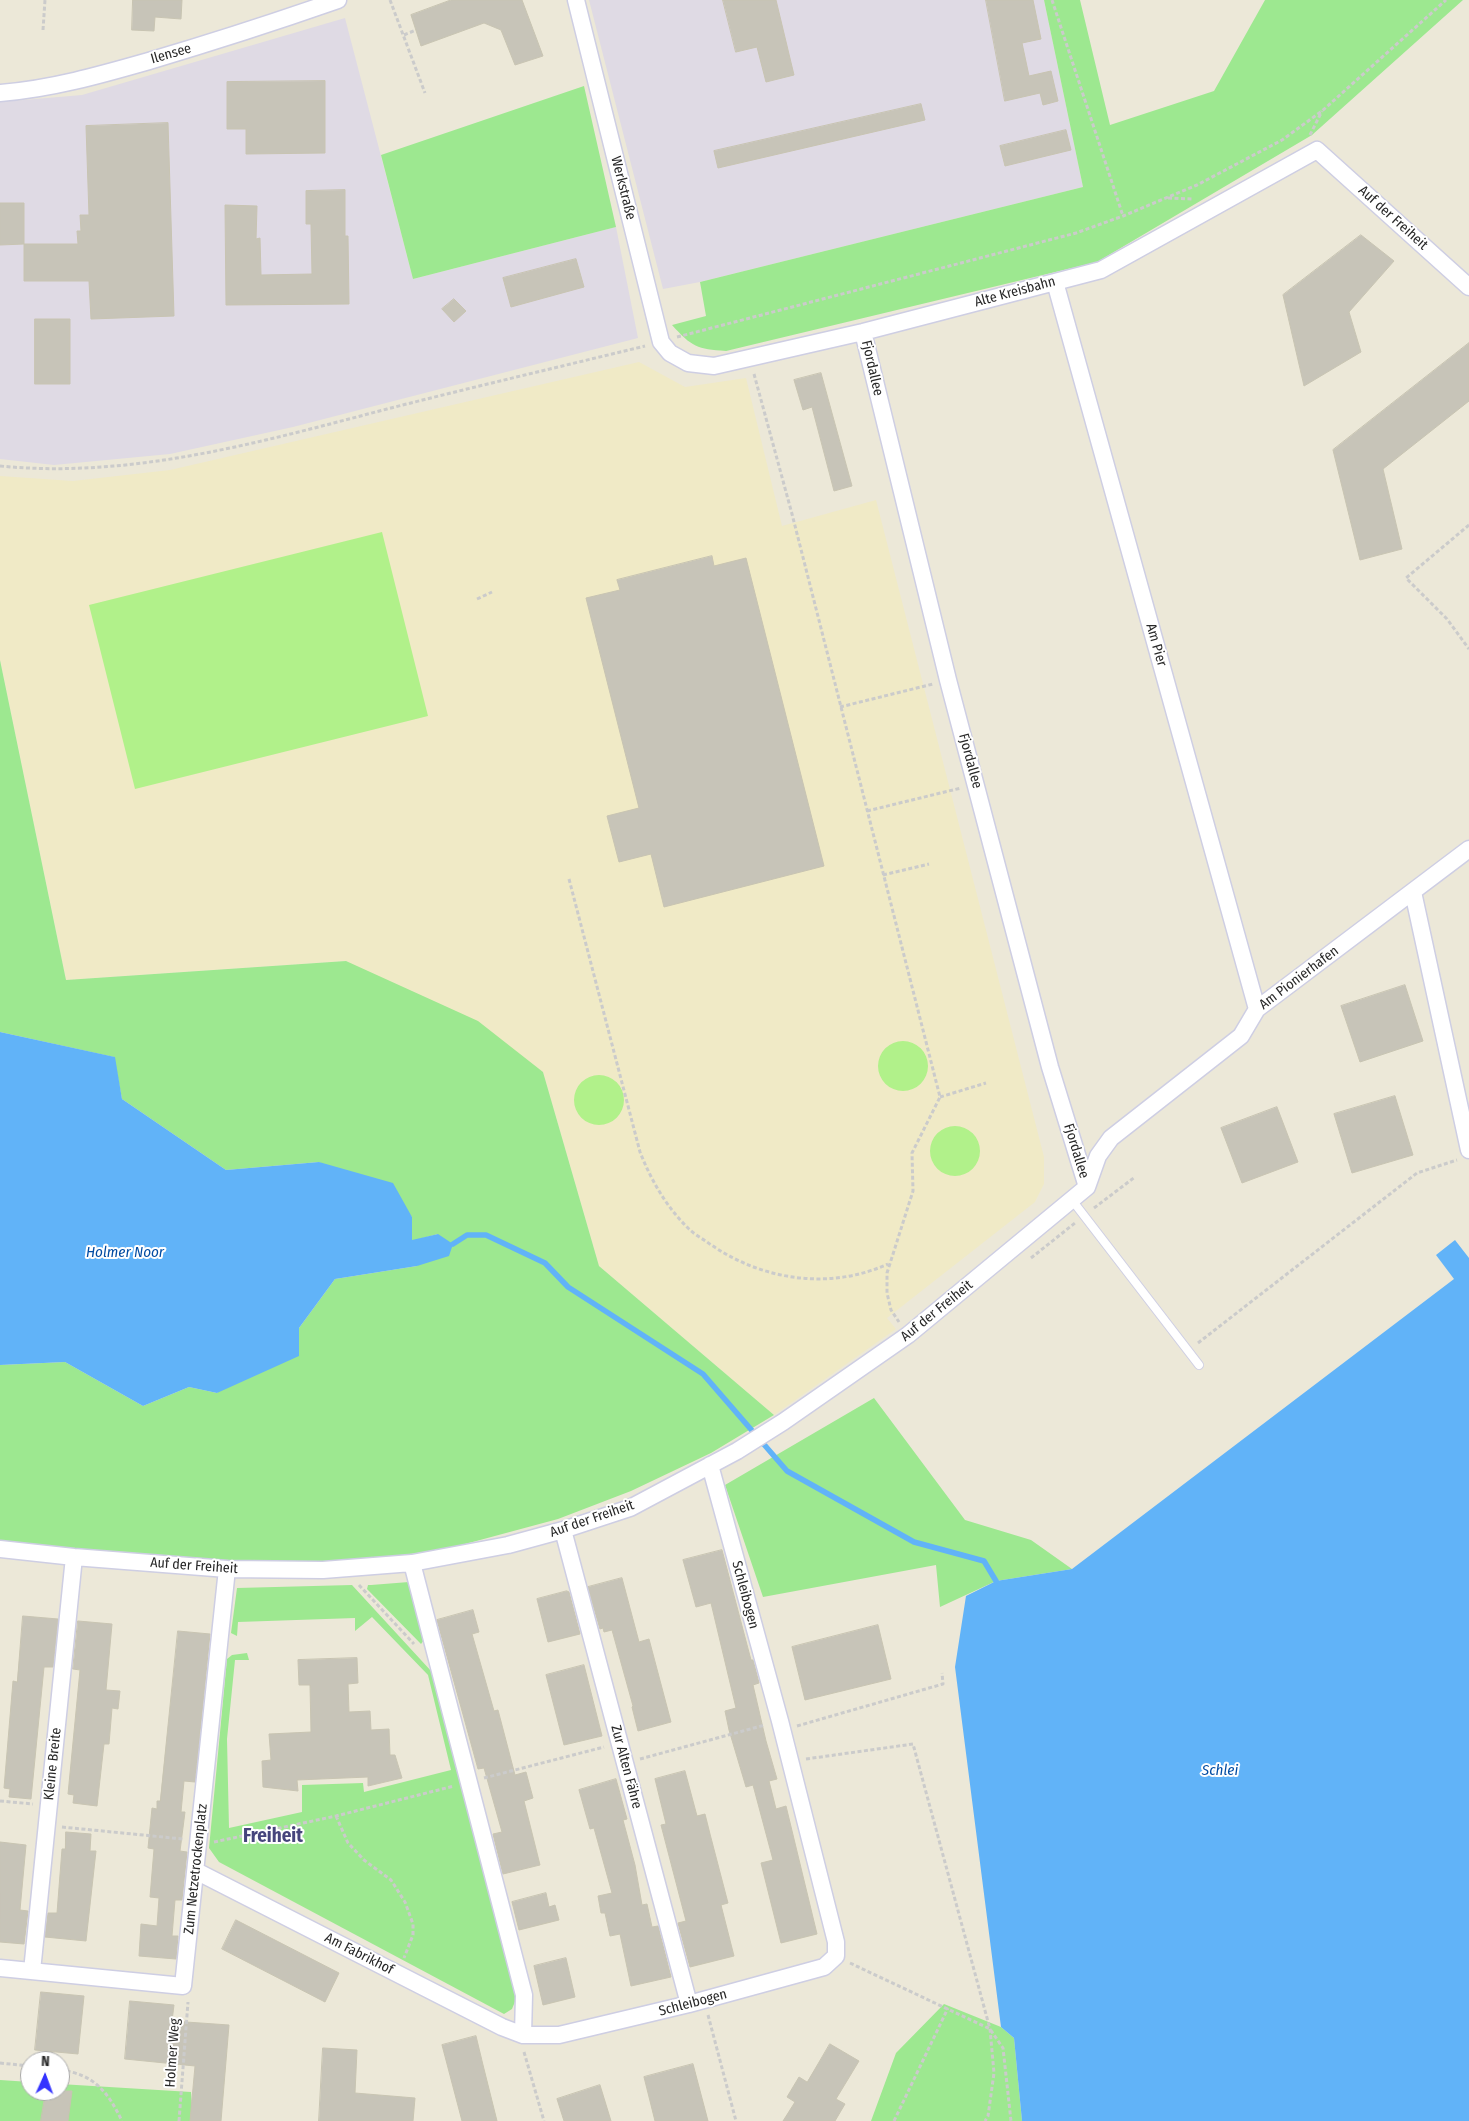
<!DOCTYPE html>
<meta charset="utf-8">
<style>
body{margin:0}
#map{position:relative;width:1469px;height:2121px;overflow:hidden;background:#ece8d8;font-family:"Fira Sans Condensed",sans-serif}
canvas{display:block}
.north{position:absolute;left:20px;top:2051px;width:50px;height:50px;box-sizing:border-box;background:#fff;border:1px solid #a9a9a9;border-radius:50%;rotate:2deg;font-size:14px;font-weight:700;line-height:20px;text-align:center;color:#282828}
.north::after{content:'';display:block;margin:auto;width:18px;height:22px;background:#3433ff;clip-path:polygon(50% 0,100% 100%,50% 72%,0 100%)}
</style>
<div id="map">
<canvas width="1469" height="2121"></canvas>
<div class="north">N</div>
</div>
<script>
const ctx = document.querySelector('canvas').getContext('2d');
ctx.lineJoin = 'round';
function fill(path, color) { ctx.fillStyle = color; ctx.fill(path, 'evenodd'); }
function stroke(path, color, width, dash) { ctx.strokeStyle = color; ctx.lineWidth = width; ctx.lineCap = dash ? 'butt' : 'round'; ctx.setLineDash(dash || []); ctx.stroke(path); }
function label(font, color, halo, rows, align = 'center') {
  ctx.font = font + ' "Fira Sans Condensed",sans-serif'; ctx.lineWidth = 4; ctx.setLineDash([]); ctx.textBaseline = 'middle'; ctx.strokeStyle = halo; ctx.fillStyle = color; for (const [text, x, y, turn = 0] of rows) {
    ctx.save(); ctx.translate(x, y); ctx.rotate((+turn || 0) * Math.PI / 180); ctx.textAlign = isNaN(turn) ? turn : align; if (halo) ctx.strokeText(text, 0, 0); ctx.fillText(text, 0, 0); ctx.restore();
  }
}
fill(new Path2D(`
 M589,0H1044L1083,187L700,282L663,289Z
 M345,18L413,279L616,227L638,338L293,427L170,454L54,465L0,459V102L82,95Z`), '#dfdae4');
fill(new Path2D(`
 M639,362L685,387L746,378L782,526L876,500L1044,1157V1184L1035,1202L887,1318L896,1329L774,1415L599,1266L543,1072L346,961L66,980L0,660V476L73,481L170,470Z`), '#f0eac6');
fill(new Path2D(`
 M1044,0H1080L1110,125L1214,91L1265,0H1463L1312,135L1097,262L726,351C697,349 692,347 672,325L706,316L700,282L1083,187Z
 M584,86L616,227L413,279L381,155Z
 M0,660L66,980L346,961L478,1021L543,1072L599,1266L774,1415L711,1453L631,1491L558,1519L454,1547L368,1561L221,1564L0,1542V1365L65,1362L143,1406L189,1387L217,1393L299,1328L335,1279L417,1266L438,1234L412,1241V1217L319,1162L226,1170L122,1099L114,1057L0,1032Z
 M874,1398L965,1520L1031,1540L1072,1569L996,1581L940,1607L936,1565L763,1597L725,1485Z
 M409,1582L424,1640L421,1644L367,1589L368,1585H371Z
 M352,1585L432,1672L463,1778L516,1999L512,2009L504,2014L219,1862L209,1848L227,1659L232,1655L247,1653L249,1660H235L227,1739L229,1828L302,1812V1785L363,1783L364,1792L451,1770L428,1675L372,1617L355,1631V1618L238,1622L237,1636L231,1633L237,1588Z
 M944,2004L1001,2027L1014,2038L1022,2121H871L896,2053Z
 M0,2080L30,2082V2091H60V2084L191,2092L193,2121H0Z`), '#9de890');
fill(new Path2D(`
 M382,532L428,716L135,789L89,605Z
 M878 1066a25 25 0 1 1 50 0a25 25 0 1 1-50 0Z
 M574 1100a25 25 0 1 1 50 0a25 25 0 1 1-50 0Z
 M930 1151a25 25 0 1 1 50 0a25 25 0 1 1-50 0Z`), '#b1f18a');
fill(new Path2D(`
 M0,1032L115,1057L122,1099L226,1170L319,1162L393,1183L412,1217V1240L438,1234L453,1244L449,1256L417,1266L335,1279L299,1328V1356L217,1393L189,1387L143,1406L65,1362L0,1365Z
 M1455,1240L1469,1258V2121H1022L1014,2038L1001,2027L955,1667L966,1596L996,1581L1072,1569L1454,1279L1436,1255Z`), '#61b3f8');
stroke(new Path2D(`
 M453,1244L467,1235H486L545,1263L568,1287L703,1374L787,1471L914,1542L984,1561L996,1581`), '#61b3f8', 5.5);
const building = new Path2D(`
 M133,0H182L181,19L155,17L154,31L132,30Z
 M451,0H522L543,56L515,65L501,30L484,23L421,46L411,15Z
 M723,0H776L794,75L766,82L757,47L736,52Z
 M986,0H1033L1041,39L1022,43L1029,76L1051,71L1058,101L1043,105L1040,93L1005,101Z
 M325,81V153L246,154V129H227V82Z
 M921,104L925,120L718,168L714,151Z
 M168,123L174,316L91,319L89,281H24V244H78L77,231H81L80,215H89L86,126Z
 M1066,130L1071,150L1005,166L1000,146Z
 M345,190V236H348L349,304L226,305L225,205L257,206L256,239L260,238L261,275L312,274L311,224H306V191Z
 M0,203H24V244L0,245Z
 M1361,235L1394,261L1349,312L1361,352L1304,386L1283,295Z
 M576,259L584,287L511,307L503,278Z
 M454,299L466,311L454,322L442,309Z
 M35,319H70V384H35Z
 M1469,343V401L1383,469L1402,549L1360,560L1333,450Z
 M821,373L852,486L834,491L812,407L803,410L794,380Z
 M712,556L714,566L746,558L824,866L664,907L651,854L619,862L607,816L639,808L586,598L620,590L617,580Z
 M1405,985L1423,1041L1360,1062L1341,1006Z
 M1395,1096L1413,1155L1352,1173L1334,1114Z
 M1277,1107L1298,1162L1242,1183L1221,1128Z
 M722,1550L751,1660H753L759,1683L753,1685L766,1741L777,1779L769,1781L776,1809L786,1806L817,1934L781,1943L761,1863L773,1860L753,1785L746,1787L729,1730L725,1711L736,1708L711,1603L696,1607L683,1560Z
 M622,1578L639,1642L649,1639L671,1722L638,1731L632,1707L633,1706L612,1630L604,1632L603,1628L600,1629L588,1587Z
 M567,1591L569,1592L580,1634L548,1642L537,1599Z
 M473,1610L479,1632L472,1634L494,1711L498,1710L515,1775L526,1772L533,1798L524,1801L540,1865L503,1874L493,1834L502,1832L484,1768L478,1769L437,1620Z
 M23,1616L58,1619L53,1667H44L31,1799L9,1797L10,1789L4,1788L13,1681L17,1682Z
 M78,1621L112,1624L106,1690L120,1691L118,1709L112,1708L109,1744H104L97,1806L73,1803L74,1795L68,1794L80,1670L73,1669Z
 M878,1625L891,1679L805,1700L792,1647Z
 M178,1631L210,1634L195,1782L184,1781L181,1812H185L180,1851L187,1852L182,1900H175L172,1936H178L176,1959L139,1956L141,1924L157,1926L159,1898L150,1897L154,1849L148,1848L152,1808L157,1809V1801H160Z
 M357,1658L358,1683L348,1684L349,1712L370,1711L371,1730L389,1729L390,1755H395L402,1778L368,1786V1777L297,1780L298,1791L263,1787L262,1761L271,1760L269,1734L311,1732L310,1685H299L298,1660Z
 M584,1665L602,1736L564,1745L546,1675Z
 M685,1771L697,1816L705,1814L710,1834L728,1903L721,1905L734,1956L690,1967L678,1923L686,1921L661,1825L666,1824L655,1779Z
 M616,1779L627,1819L623,1820L635,1865L642,1905L647,1904L652,1927L658,1926L671,1977L631,1986L620,1934L610,1936L605,1913H601L598,1896L612,1893L594,1828L590,1829L579,1790Z
 M66,1832L91,1834L90,1851H96L86,1941L45,1937L48,1913H57L62,1849H65Z
 M0,1842L26,1845L20,1910L28,1911L24,1944L0,1942Z
 M546,1893L549,1907L555,1905L559,1920L519,1930L512,1902Z
 M236,1920L339,1973L325,2002L222,1949Z
 M566,1958L575,1997L543,2005L534,1966Z
 M41,1992L84,1996L78,2054L35,2050Z
 M130,2001L174,2005L172,2021L229,2025L221,2121H190L195,2066L125,2059Z
 M476,2036L483,2065L497,2121H462L442,2045Z
 M830,2044L859,2061L836,2099L845,2104L835,2121H783L795,2102L787,2097L799,2077L807,2082Z
 M323,2048L357,2050L355,2093L415,2098L413,2121H319Z
 M693,2064L708,2121H655L644,2077Z
 M600,2085L611,2121H564L557,2099Z
 M46,2091H72L68,2121H41Z`);
fill(building, '#c7c4b8');
stroke(building, '#c8c4b2', 1);
const lane = new Path2D(`
 M1072,1200L1199,1365`);
const street = new Path2D(`
 M576,0L661,342L670,353L688,363L714,366L863,332L1101,270L1317,150L1469,287
 M0,93C51,89 100,75 149,61C213,42 275,22 338,0
 M1055,282L1257,1009
 M863,332L948,680L1050,1067L1087,1187
 M1413,892L1469,1150
 M563,1530L689,2004
 M0,1549L74,1557L227,1569L323,1570L412,1563L508,1545L563,1530L630,1508L737,1451L783,1422L908,1335L1087,1187L1098,1156L1111,1138L1241,1036L1257,1009L1469,849
 M412,1563L524,1995L523,2035
 M196,1871L502,2027L523,2035H559L689,2004L824,1967L836,1956V1942L780,1721L710,1465
 M0,1968L183,1986L227,1569
 M32,1971L74,1557`);
stroke(lane, '#cecee3', 10);
stroke(street, '#cecee3', 19);
stroke(new Path2D(`
 M390,0L425,93
 M1052,0L1123,216
 M43,30L45,0
 M404,35L416,30
 M1310,135L1322,111
 M1168,198L1194,199
 M677,337L1076,233L1123,216L1197,185L1282,140L1322,111L1446,0
 M754,374L792,514L940,1097L912,1153L913,1191L887,1273V1293L891,1310L899,1322
 M0,466C132,479 261,442 387,409C473,387 559,367 645,346
 M1469,525L1406,578L1447,619L1469,649
 M477,599L492,592
 M840,707L933,684
 M867,811L961,788
 M883,875L929,864
 M569,879L640,1152C651,1180 667,1208 689,1229C694,1234 701,1238 707,1242C760,1280 828,1291 888,1264
 M940,1097L986,1083
 M1094,1208L1135,1177
 M1031,1258L1075,1223
 M1198,1343L1417,1173L1457,1160
 M359,1585L414,1644
 M797,1726L943,1684L942,1673
 M640,1759L765,1725
 M806,1759L913,1744L990,2029L994,2073L988,2116L985,2121
 M484,1778L604,1747
 M0,1801L33,1804
 M336,1816L348,1843L364,1860L391,1880L405,1902L413,1924V1935L404,1958
 M62,1827L183,1839
 M214,1842L336,1816L454,1786
 M850,1963L990,2029L1003,2048L1011,2121
 M708,2015L736,2121
 M524,2052L544,2121
 M0,2063L30,2066
 M60,2070C94,2074 108,2092 122,2121
 M179,2121L188,2002
 M894,2121L948,2008`), '#cbcbcb', 3, [4, 2.5]);
stroke(lane, '#fff', 8);
stroke(street, '#fff', 16);
label('14px', '#282828', '#fff', [
 ["Ilensee",171,54,-16],
 ["Werkstraße",623,188,76],
 ["Auf der Freiheit",1393,218,42],
 ["Alte Kreisbahn",1015,292,-15],
 ["Fjordallee",872,368,77],
 ["Am Pier",1156,645,74],
 ["Fjordallee",970,761,75],
 ["Am Pionierhafen",1299,978,-37],
 ["Fjordallee",1076,1151,73],
 ["Auf der Freiheit",937,1311,-39],
 ["Auf der Freiheit",592,1519,-19],
 ["Auf der Freiheit",194,1566,4],
 ["Schleibogen",745,1595,75],
 ["Kleine Breite",53,1764,-84],
 ["Zur Alten Fähre",626,1767,75],
 ["Zum Netzetrockenplatz",196,1869,-84],
 ["Am Fabrikhof",359,1954,27],
 ["Schleibogen",693,2003,-15],
 ["Holmer Weg",173,2053,-86]
]);
label('italic 15px', '#024ca3', '#fff', [
 ["Holmer Noor",125,1253],
 ["Schlei",1220,1771]
]);
label('bold 19px', '#46457c', '#fff', [
 ["Freiheit",273,1837]
]);
</script>
